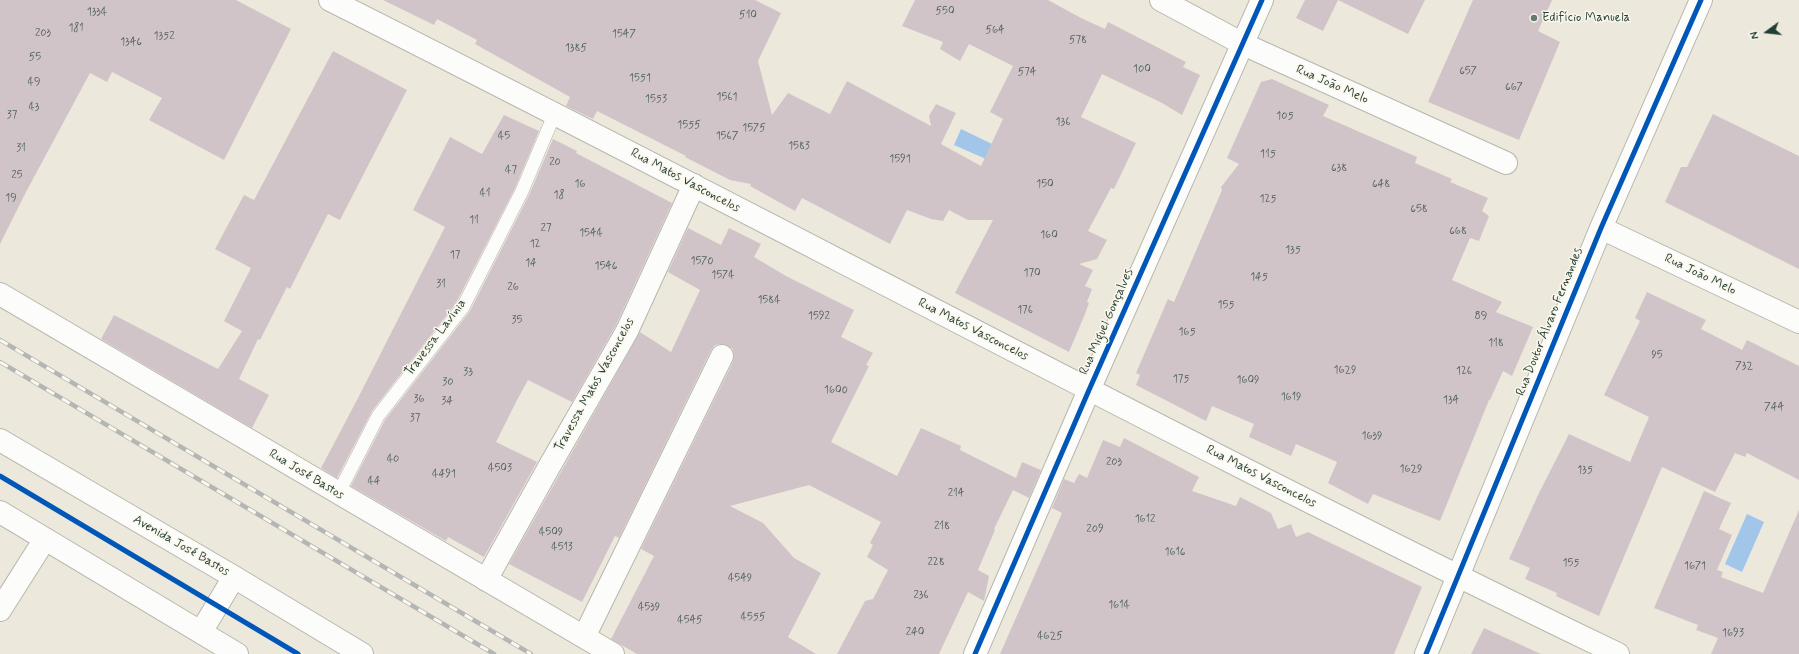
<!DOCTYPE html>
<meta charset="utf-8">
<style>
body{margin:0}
#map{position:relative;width:1799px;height:654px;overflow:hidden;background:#ede8dc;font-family:Mynerve,sans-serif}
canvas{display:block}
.north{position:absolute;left:1747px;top:12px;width:40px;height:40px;-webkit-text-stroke:3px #fbf7ec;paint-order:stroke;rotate:255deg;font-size:11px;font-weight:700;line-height:16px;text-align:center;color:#1f3d34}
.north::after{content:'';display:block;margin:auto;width:14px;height:18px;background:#1f3d34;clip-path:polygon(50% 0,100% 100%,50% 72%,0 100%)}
</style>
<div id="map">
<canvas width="1799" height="654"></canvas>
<div class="north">N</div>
</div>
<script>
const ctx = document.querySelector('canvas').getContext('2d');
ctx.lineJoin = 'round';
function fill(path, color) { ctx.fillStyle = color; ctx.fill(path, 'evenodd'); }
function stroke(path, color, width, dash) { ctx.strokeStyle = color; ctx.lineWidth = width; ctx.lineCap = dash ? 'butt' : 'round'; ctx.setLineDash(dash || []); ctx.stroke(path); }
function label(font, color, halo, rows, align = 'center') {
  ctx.font = font + ' Mynerve,sans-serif'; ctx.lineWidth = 3; ctx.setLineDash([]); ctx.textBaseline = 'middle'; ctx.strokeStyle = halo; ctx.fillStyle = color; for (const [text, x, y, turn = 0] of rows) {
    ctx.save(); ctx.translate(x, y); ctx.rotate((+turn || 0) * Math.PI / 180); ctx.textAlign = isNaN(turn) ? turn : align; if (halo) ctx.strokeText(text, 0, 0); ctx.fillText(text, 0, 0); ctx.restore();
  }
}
fill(new Path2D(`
 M961,129L992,144L986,159L954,145Z
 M1747,514L1764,522L1742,572L1725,564Z`), '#a1c6ea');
fill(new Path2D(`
 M0,0H236L291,29L224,160L149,120L162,98L112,72L107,82L90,73L26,192L0,244Z
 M383,0H755L781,13L758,61L772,115L788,93L830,114L847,81L931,126L929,116L936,104L956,113L941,144L981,166L1003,119L990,112L1013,66L969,44L960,61L940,49L943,42L902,26L915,0H1048L1081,18L1105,29L1108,22L1186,62L1183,67L1200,75L1182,115L1162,103L1102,74L1081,117L1136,143L1114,189L1111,188L1088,231L1107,240L1097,259L1079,264L1093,270L1085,286L1092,289L1087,302L1089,303L1085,314L1069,352L955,293L993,220H968L949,210L943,221L931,219L907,210L890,244L802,198L795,211L750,186L751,184L730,180L685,157L686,156L597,111L593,119L566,106L570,97L475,44L477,40L437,19L434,25Z
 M1305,0H1425L1408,34L1338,0L1323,31L1296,18Z
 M1473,0H1552L1538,31L1560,42L1519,140L1428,102Z
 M333,51L407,90L340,220L328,214L290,289L287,287L260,340L258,339L239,379L269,395L252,428L101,339L114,315L218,369L242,331L224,321L251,268L215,249L244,195L254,200Z
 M1272,79L1329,105L1323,116L1417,157L1415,163L1452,179L1450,182L1488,198L1482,211L1489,216L1479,241L1470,238L1452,280L1502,302L1496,312L1533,327L1512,376L1503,371L1490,400H1489L1440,521L1373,494L1368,504L1328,483L1337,462L1296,444L1291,456L1249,437L1254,424L1212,406L1206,421L1136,385L1140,375L1136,373L1168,299L1174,302L1222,190L1221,187L1239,164L1227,158L1261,82Z
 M1713,114L1799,156V269L1665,202L1681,167H1687Z
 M504,115L539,131L515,188L456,303L372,411L337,478L321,468L358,398L445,227L413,210L450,137L482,154Z
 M553,139L577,151L576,153L672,203L616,325L572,402L528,380L517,400L496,442L537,462L484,557L448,537L446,541L351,486L385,420L470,311L529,195Z
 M688,228L721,245L729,228L761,244L754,257L786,276L854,310L841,337L873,353L866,365L869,366L831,442L897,476L921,428L961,446L960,450L1016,478L1022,462L1041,470L1029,498L1013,490L994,529L995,530L978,570L989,576L984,601L968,592L939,654H837L865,601L873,599L888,570L867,557L873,545L870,543L881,522L809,485L730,506L763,523L794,558L821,573L788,637L816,654H637L611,639L654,556L641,549L733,362L734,356L733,349L727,345L722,344L715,345L711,350L619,538L615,536L582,602L509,564L640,332L671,352L700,290L668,272Z
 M1647,292L1706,320L1701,329L1742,350L1747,340L1799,366V480L1747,453L1745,457L1735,453L1715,492L1662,467L1599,616L1556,596L1557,593L1525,579L1530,568L1509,559L1538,495L1569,434L1630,462L1649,417L1604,395L1640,321L1635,318Z
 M1124,438L1199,477L1192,491L1236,506L1240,497L1271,513L1278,529L1291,524L1296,537L1308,532L1422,587L1394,654H1000L1062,513L1052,508L1064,479L1074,483L1079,474L1087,478L1103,440L1120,447Z
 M1704,491L1731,503L1719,529L1732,535L1717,570L1723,572L1721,577L1763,593L1799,510V654H1711L1718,638L1696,630L1698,625L1654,608Z
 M1484,628L1541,654H1471Z`), '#d1c4c9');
const lane = new Path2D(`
 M338,494L378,416L463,307L522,191L555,113`);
const street = new Path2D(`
 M330,0C761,216 1184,445 1618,654
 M1161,0L1243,44L1506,163
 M1601,228L1799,322
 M0,294L613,654
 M486,580L549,467L627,331L694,185
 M0,610L45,539
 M584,637L722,356
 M975,654L1089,390L1262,0
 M1426,654L1601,228L1701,0`);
const primary = new Path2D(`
 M0,440L234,577L362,654
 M0,512L237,654
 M201,632L234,577`);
stroke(lane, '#b7b7ae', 14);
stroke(street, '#b7b7ae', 24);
stroke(primary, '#b7b7ae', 24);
stroke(lane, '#fcfcfa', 13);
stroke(street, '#fcfcfa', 22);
stroke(primary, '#fcfcfa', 22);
const rail = new Path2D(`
 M0,340L531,654
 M0,362L494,654`);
stroke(rail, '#b3b6b3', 4.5);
stroke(rail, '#fbf7ec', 3, [9]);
stroke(new Path2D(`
 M0,476L298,654
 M975,654L1089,390L1262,0
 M1426,654L1601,228L1701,0`), '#0057b8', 5);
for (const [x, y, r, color] of [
 [1534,18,4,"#67796f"]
]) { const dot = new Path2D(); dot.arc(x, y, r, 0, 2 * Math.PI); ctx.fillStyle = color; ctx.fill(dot); stroke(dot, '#fbf7ec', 1.5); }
label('11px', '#4c5f59', null, [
 ["550",945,12],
 ["1334",97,13],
 ["510",748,16],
 ["181",76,29],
 ["564",995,31],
 ["203",43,34],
 ["1547",624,35],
 ["1352",164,37],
 ["578",1078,41],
 ["1346",131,43],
 ["1385",576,49],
 ["55",35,58],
 ["100",1142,70],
 ["657",1468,72],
 ["574",1027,73],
 ["1551",640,79],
 ["49",34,83],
 ["667",1514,88],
 ["1561",727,98],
 ["1553",656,100],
 ["43",34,108],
 ["37",12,116],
 ["105",1285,117],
 ["136",1063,123],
 ["1555",689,126],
 ["1575",754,129],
 ["45",504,137],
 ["1567",727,137],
 ["1583",799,147],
 ["31",21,149],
 ["115",1268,155],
 ["1591",900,160],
 ["20",555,163],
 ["638",1339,169],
 ["47",511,171],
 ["25",17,176],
 ["16",580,185],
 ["150",1045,185],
 ["648",1381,185],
 ["41",485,194],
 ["18",559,196],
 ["19",11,199],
 ["125",1268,200],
 ["658",1419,210],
 ["11",474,221],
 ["27",546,229],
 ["668",1458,232],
 ["1544",591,234],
 ["160",1049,236],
 ["12",535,245],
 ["135",1293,251],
 ["17",455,256],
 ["1570",702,262],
 ["14",531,264],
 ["1546",606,267],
 ["170",1032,274],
 ["1574",723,276],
 ["145",1259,278],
 ["31",441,285],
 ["26",513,288],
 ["1584",769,301],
 ["155",1226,306],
 ["176",1025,311],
 ["1592",819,317],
 ["89",1481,317],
 ["35",517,321],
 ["165",1187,333],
 ["118",1496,344],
 ["95",1657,356],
 ["732",1744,367],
 ["1629",1345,371],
 ["126",1464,372],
 ["33",468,373],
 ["175",1181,380],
 ["1609",1248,381],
 ["30",448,383],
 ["1600",836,391],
 ["1619",1291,398],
 ["36",419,400],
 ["134",1451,401],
 ["34",447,402],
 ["744",1774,408],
 ["37",415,419],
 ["1639",1372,437],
 ["40",393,460],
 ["203",1114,463],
 ["4503",500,469],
 ["1629",1411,470],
 ["135",1585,471],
 ["4491",444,475],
 ["44",374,482],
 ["214",956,494],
 ["1612",1145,520],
 ["218",942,527],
 ["209",1095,530],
 ["4509",551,533],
 ["4513",562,548],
 ["1616",1175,553],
 ["228",936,563],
 ["155",1571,564],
 ["1671",1695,567],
 ["4549",740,579],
 ["236",921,596],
 ["1614",1119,606],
 ["4539",649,608],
 ["4555",753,618],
 ["4545",690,621],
 ["240",915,633],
 ["1693",1733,634],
 ["4625",1050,637]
]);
label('13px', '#1f3d34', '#fbf7ec', [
 ["Edifício Manuela",1542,18]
], 'left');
label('13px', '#1f3d34', '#fbf7ec', [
 ["Rua João Melo",1332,85,24],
 ["Rua Matos Vasconcelos",685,181,28],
 ["Rua João Melo",1700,275,26],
 ["Rua Miguel Gonçalves",1107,322,-66],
 ["Rua Doutor Álvaro Fernandes",1550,322,-68],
 ["Rua Matos Vasconcelos",973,330,27],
 ["Travessa Lavínia",436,338,-53],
 ["Travessa Matos Vasconcelos",595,385,-61],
 ["Rua José Bastos",306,475,31],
 ["Rua Matos Vasconcelos",1261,477,27],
 ["Avenida José Bastos",181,546,30]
]);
</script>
